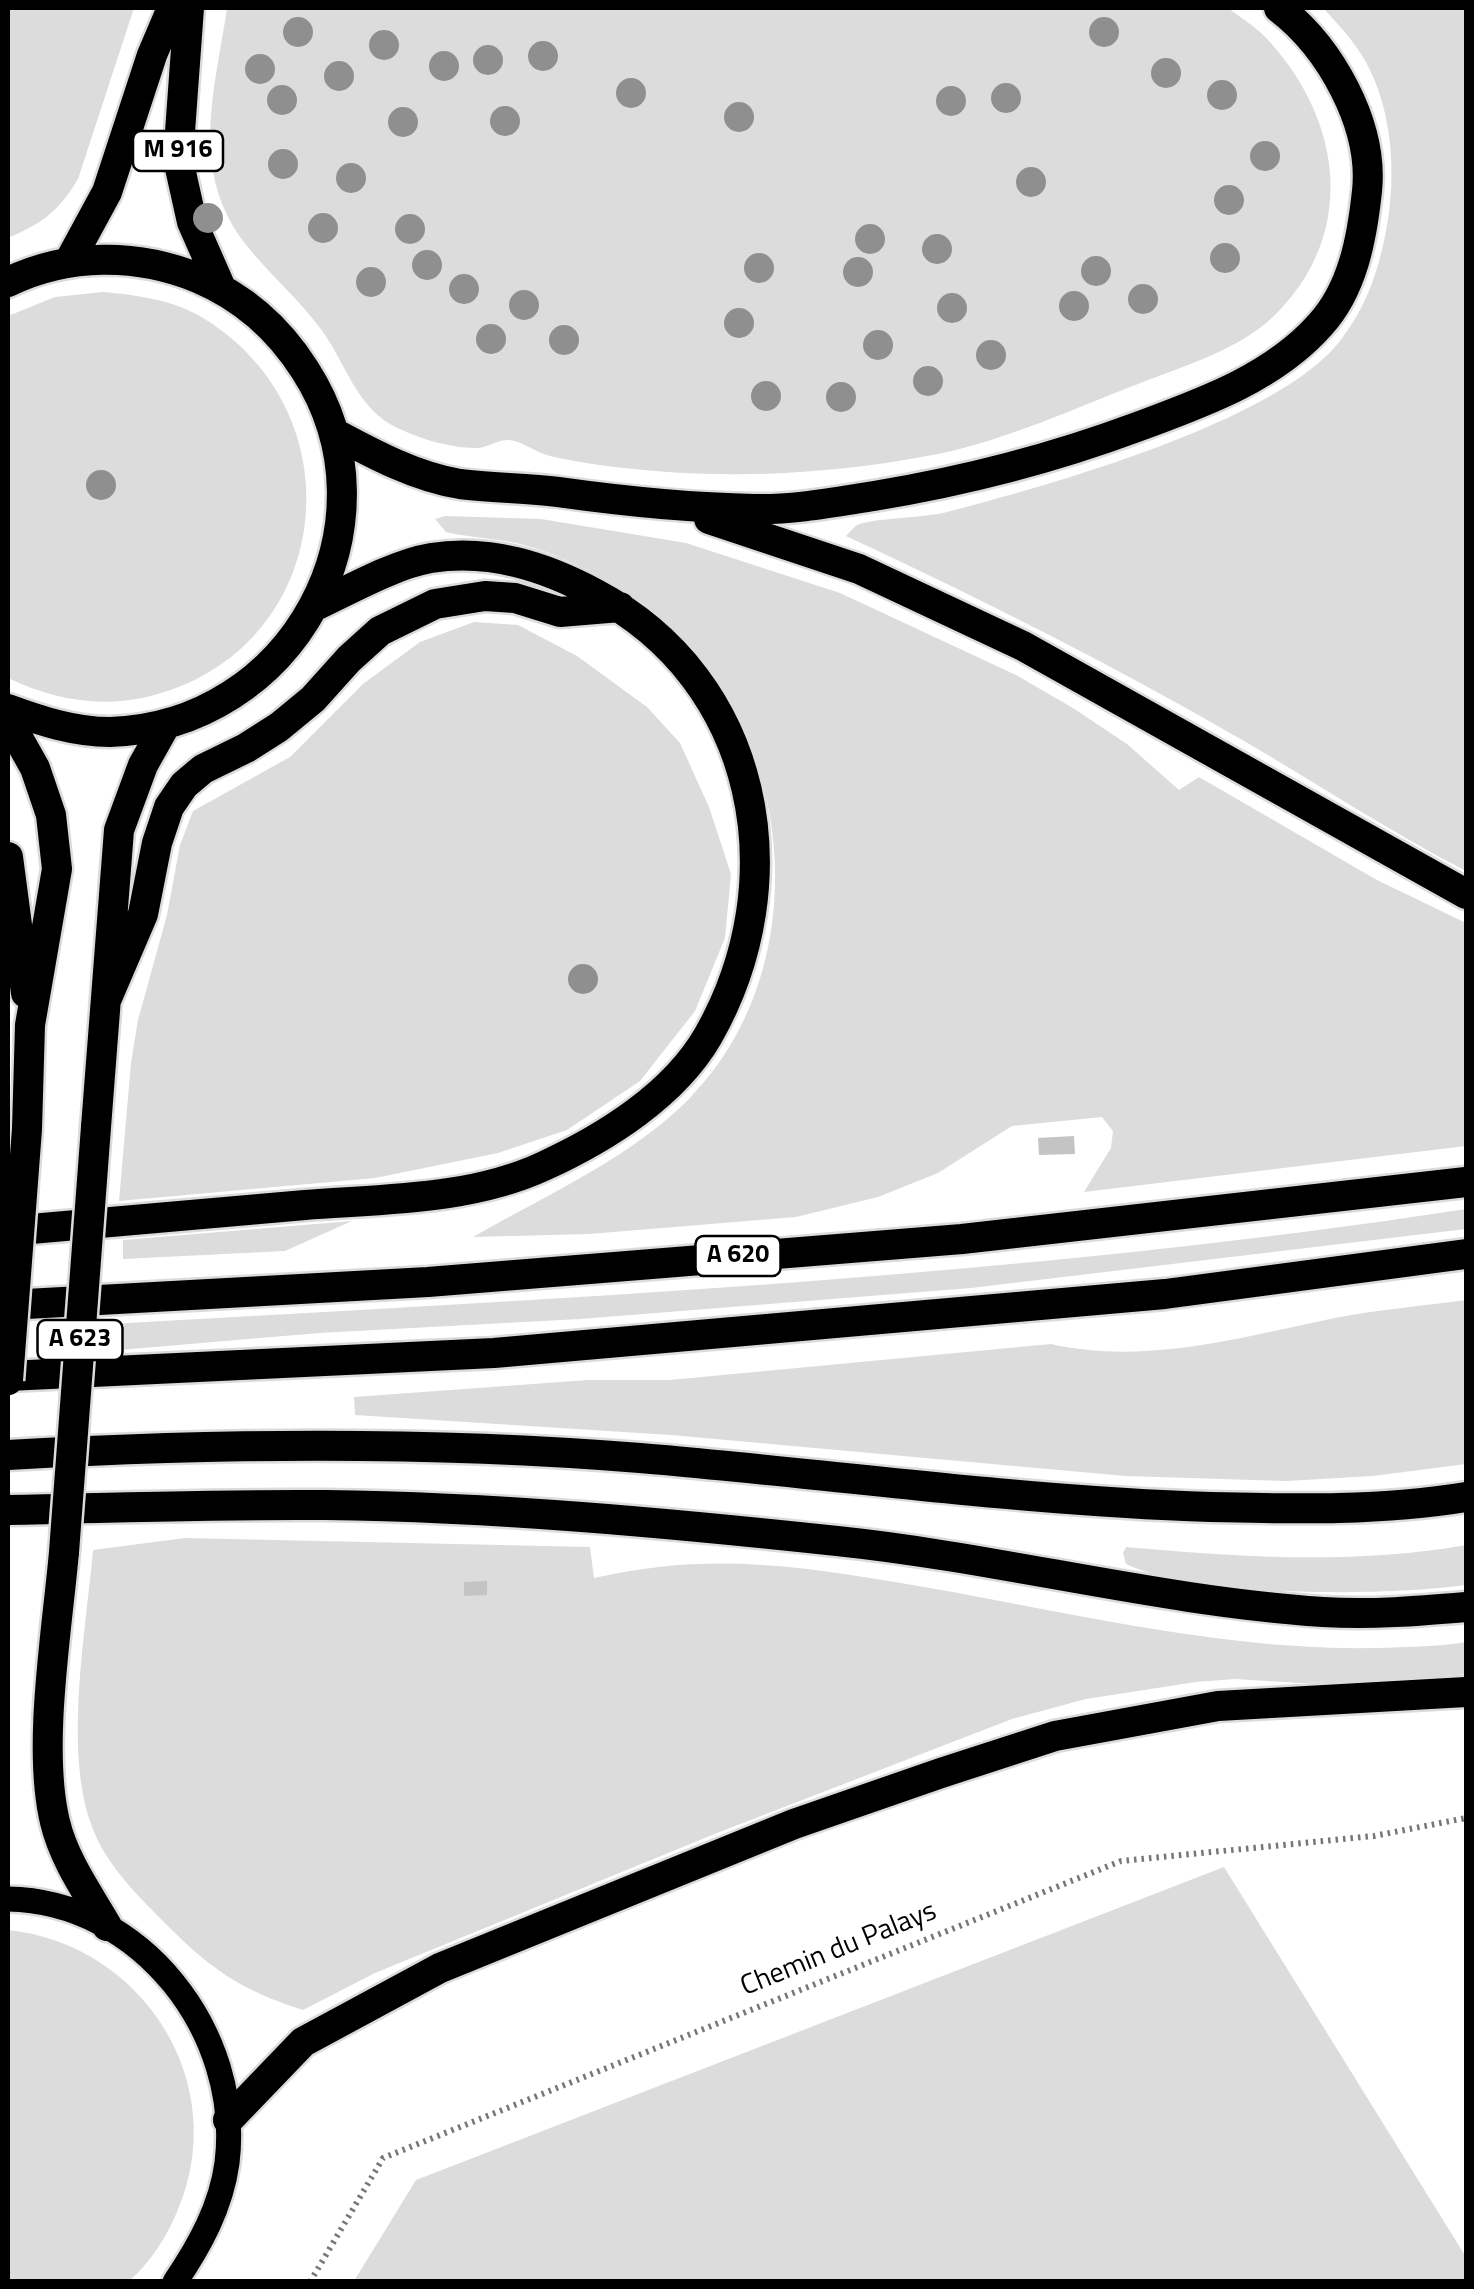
<!DOCTYPE html>
<style>
body{margin:0}
#map{position:relative;width:1474px;height:2289px;overflow:hidden;background:#fff;font-family:"Titillium Web",sans-serif}
canvas{display:block}
.frame{position:absolute;inset:0;border:10px solid #000;pointer-events:none}
</style>
<div id="map">
<canvas width="1474" height="2289"></canvas>
<div class="frame"></div>
</div>
<script>
const ctx = document.querySelector('canvas').getContext('2d');
ctx.lineJoin = 'round';
function fill(path, color) { ctx.fillStyle = color; ctx.fill(path, 'evenodd'); }
function stroke(path, color, width, dash) { ctx.strokeStyle = color; ctx.lineWidth = width; ctx.lineCap = dash ? 'butt' : 'round'; ctx.setLineDash(dash || []); ctx.stroke(path); }
function label(font, color, halo, rows, align = 'center') {
  ctx.font = font + ' "Titillium Web",sans-serif'; ctx.lineWidth = 9; ctx.setLineDash([]); ctx.textBaseline = 'middle'; ctx.strokeStyle = halo; ctx.fillStyle = color; for (const [text, x, y, turn = 0] of rows) {
    ctx.save(); ctx.translate(x, y); ctx.rotate((+turn || 0) * Math.PI / 180); ctx.textAlign = isNaN(turn) ? turn : align; if (halo) ctx.strokeText(text, 0, 0); ctx.fillText(text, 0, 0); ctx.restore();
  }
}
fill(new Path2D(`
 M8,8H134L78,179C58,212 43,223 8,238Z
 M227,8H1228C1241,18 1258,28 1269,41C1341,120 1357,230 1279,311C1243,349 1186,365 1138,384C1073,409 1006,440 938,454C846,472 748,479 655,471C621,468 584,464 550,456C537,453 522,441 509,440C498,439 486,449 475,448C449,448 413,437 390,424C356,404 345,363 323,332C301,301 271,276 247,246C188,172 215,91 227,8Z
 M1323,8H1466V871C1390,832 1318,784 1244,741C1115,666 981,599 846,536C850,532 853,528 857,525C872,518 926,518 947,512C1047,486 1277,422 1340,341C1366,307 1378,273 1386,231C1397,175 1393,104 1361,54C1351,38 1336,22 1323,8Z
 M103,292C135,295 169,299 198,315C363,410 335,653 147,697C98,708 52,699 8,678V316L55,297Z
 M445,516L541,519L686,543L840,593L1016,675L1073,708L1127,744L1179,790L1199,777L1377,880L1466,923V1146L1084,1192L1111,1148L1113,1131L1102,1117L1012,1126L938,1173L878,1197L796,1217L589,1234L473,1237C546,1195 629,1159 689,1099C827,959 794,701 630,595C597,573 559,554 520,544C496,538 470,538 446,532L435,519Z
 M474,622L518,625L577,656L647,707L680,743L709,807L731,874L725,938L695,1011L640,1081L567,1130L498,1153L375,1178L119,1201L131,1063L138,1020L167,915L180,845L193,811L290,757L363,684L420,642Z
 M1466,1209V1229L971,1288L580,1319L319,1333L108,1351L110,1324C563,1298 1018,1278 1466,1209Z
 M352,1221L285,1251L123,1259V1240Z
 M1466,1300V1464L1373,1476L1286,1481L1125,1476L671,1435L355,1415L354,1397L588,1380H670L1051,1344C1144,1365 1239,1338 1330,1319C1375,1310 1421,1306 1466,1300Z
 M185,1538L590,1547L594,1578C703,1553 786,1564 895,1582C1054,1608 1213,1651 1376,1648C1406,1647 1436,1647 1466,1642V1674L1387,1682L1301,1683L1235,1679L1196,1682L1086,1699L1012,1719L717,1833L375,1973L303,2010C240,1990 209,1968 163,1921C135,1893 104,1862 91,1824C64,1748 86,1630 93,1550Z
 M1466,1545V1585C1386,1596 1198,1598 1126,1564L1123,1553L1126,1547C1240,1557 1352,1565 1466,1545Z
 M1224,1867L1466,2257V2281H354L416,2180Z
 M8,1930C143,1944 233,2084 177,2212C166,2238 150,2263 129,2281H8Z`), '#dcdcdc');
fill(new Path2D(`
 M1074,1136L1075,1154L1039,1155L1038,1138Z
 M487,1581V1595L464,1596V1582Z`), '#c4c4c4');
const primary = new Path2D(`
 M8,1899C141,1901 243,2033 227,2163C221,2207 200,2245 175,2282`);
const highway = new Path2D(`
 M189,8L178,159L192,222L221,288
 M69,262L107,192L152,55L172,8
 M8,282C68,253 137,253 198,278C243,297 279,329 305,370C404,524 292,727 110,732C74,732 41,721 8,709
 M334,433C373,454 416,477 460,484C492,488 526,488 558,492C623,501 688,508 754,509C794,510 835,502 874,496C965,481 1051,459 1137,427C1202,403 1273,378 1320,325C1353,289 1362,238 1367,191C1374,125 1330,47 1279,8
 M709,519L859,569L1023,646L1466,894
 M8,720L35,768L51,815L57,869L30,1025L27,1129
 M8,857L26,993
 M107,998L143,914L157,843L169,807L184,785L203,769L246,748L279,727L313,699L349,659L380,631L435,604L485,596L515,598L560,612L620,607
 M96,1127L119,830L143,765L166,724
 M8,1231C107,1222 206,1213 305,1205C384,1199 471,1200 544,1166C605,1138 674,1095 708,1036C797,880 759,680 596,594C544,566 490,549 431,558C395,564 349,590 315,606
 M8,1305L428,1282L962,1239L1466,1182
 M8,1376L494,1353L1165,1294L1466,1254
 M8,1455C218,1443 430,1441 640,1458C831,1474 1020,1501 1211,1507C1296,1509 1382,1511 1466,1497
 M8,1510C113,1508 219,1504 325,1505C496,1507 668,1523 837,1541C1000,1558 1159,1601 1323,1612C1371,1615 1419,1611 1466,1607
 M64,1552C57,1631 37,1748 55,1822C64,1860 88,1893 107,1926
 M228,2120L303,2042L440,1968L794,1824L941,1773L1055,1736L1218,1706L1466,1692`);
stroke(primary, '#dbdbdb', 30);
stroke(highway, '#dbdbdb', 35);
stroke(new Path2D(`
 M310,2282L383,2158L1121,1861L1374,1836L1466,1818`), '#777', 6, [2.5, 5]);
stroke(primary, '#000', 25);
stroke(highway, '#000', 30);
const highwayBridge = new Path2D(`
 M8,1380L27,1129
 M64,1552L96,1127`);
stroke(highwayBridge, '#dbdbdb', 35, []);
stroke(highwayBridge, '#000', 30);
ctx.fillStyle = '#8f8f8f';
for (const [x, y] of [
 [298,32],
 [1104,32],
 [384,45],
 [543,56],
 [488,60],
 [444,66],
 [260,69],
 [1166,73],
 [339,76],
 [631,93],
 [1222,95],
 [1006,98],
 [282,100],
 [951,101],
 [739,117],
 [505,121],
 [403,122],
 [1265,156],
 [283,164],
 [351,178],
 [1031,182],
 [1229,200],
 [208,218],
 [323,228],
 [410,229],
 [870,239],
 [937,249],
 [1225,258],
 [427,265],
 [759,268],
 [1096,271],
 [858,272],
 [371,282],
 [464,289],
 [1143,299],
 [524,305],
 [1074,306],
 [952,308],
 [739,323],
 [491,339],
 [564,340],
 [878,345],
 [991,355],
 [928,381],
 [766,396],
 [841,397],
 [101,485],
 [583,979]
]) { ctx.beginPath(); ctx.arc(x, y, 15, 0, 2 * Math.PI); ctx.fill(); }
for (const [x, y, w] of [
 [178,151,90],
 [738,1256,85],
 [80,1340,85]
]) { const box = new Path2D(); box.roundRect(x - w / 2, y - 20, w, 40, 8); ctx.fillStyle = '#fff'; ctx.fill(box); stroke(box, '#000', 2.5); }
label('bold 25px', '#000', null, [
 ["M 916",178,151],
 ["A 620",738,1256],
 ["A 623",80,1340]
]);
label('28px', '#000', '#fff', [
 ["Chemin du Palays",839,1950,-22]
]);
</script>
